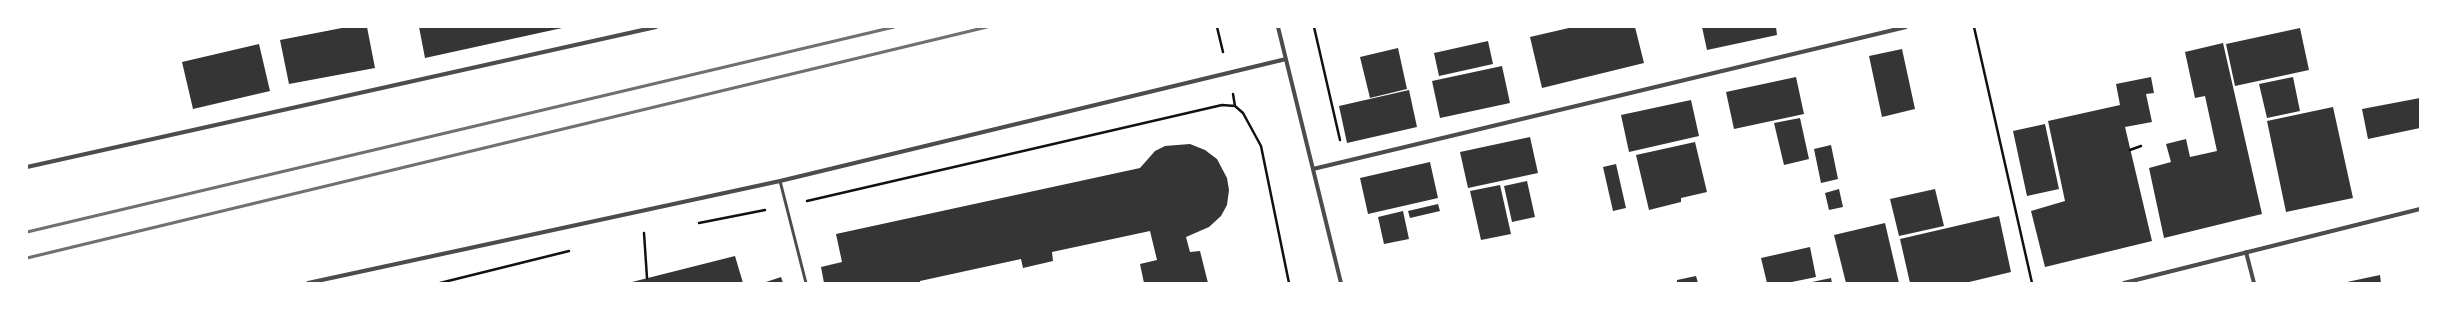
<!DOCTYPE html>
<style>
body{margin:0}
#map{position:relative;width:2447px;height:310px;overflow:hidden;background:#fff;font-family:"IBM Plex Sans",sans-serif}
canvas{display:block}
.frame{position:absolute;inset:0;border:28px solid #fff;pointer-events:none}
</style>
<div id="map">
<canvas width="2447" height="310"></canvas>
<div class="frame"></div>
</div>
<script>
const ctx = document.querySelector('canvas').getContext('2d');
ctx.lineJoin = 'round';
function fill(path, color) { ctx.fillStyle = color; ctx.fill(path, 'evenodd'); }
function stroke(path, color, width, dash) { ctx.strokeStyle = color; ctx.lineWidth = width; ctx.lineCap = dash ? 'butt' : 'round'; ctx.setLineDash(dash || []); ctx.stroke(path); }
fill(new Path2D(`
 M347,27H367L375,68L289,84L280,40Z
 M419,27H562V28L425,58Z
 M1573,27H1635L1644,63L1542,88L1530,37Z
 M1702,27H1776L1777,35L1707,50Z
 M2300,28L2309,70L2235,86L2226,44Z
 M1488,41L1493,64L1439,76L1434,53Z
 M2223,43L2262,214L2164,238L2149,168L2171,162L2166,144L2186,139L2190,157L2217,151L2205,96L2195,98L2185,52Z
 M259,44L270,91L193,109L182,62Z
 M1398,48L1407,89L1370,98L1360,57Z
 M1902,49L1915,109L1882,117L1869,56Z
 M1502,66L1510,103L1440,118L1432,81Z
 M1796,77L1804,114L1734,129L1726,92Z
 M2151,77L2154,93L2146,94L2152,122L2125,127L2152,241L2045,267L2031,211L2065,201L2048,121L2120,105L2116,84Z
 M2293,77L2300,111L2267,118L2259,84Z
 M1409,90L1417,127L1347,143L1339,106Z
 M2420,98V128L2368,139L2362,109Z
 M1691,100L1699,136L1629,152L1621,115Z
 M2333,107L2353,198L2286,212L2267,121Z
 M1800,118L1809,159L1784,165L1774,123Z
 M2045,124L2059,189L2027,196L2013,131Z
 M1530,137L1538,173L1468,188L1460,152Z
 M1695,142L1707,192L1681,198V202L1649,210L1636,155Z
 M1190,144L1205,150L1217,159L1227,178L1229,190L1227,205L1221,216L1209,227L1186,237L1190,252L1200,251L1208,283H1144L1140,264L1157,260L1150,231L1052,252L1053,261L1023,268L1021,259L920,281V283H824L821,267L842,262L836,234L1140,168L1155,151L1165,146Z
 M1831,145L1838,179L1821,183L1814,149Z
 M1430,162L1438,198L1368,214L1360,178Z
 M1616,164L1626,208L1613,211L1603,167Z
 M1527,181L1535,217L1512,222L1504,186Z
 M1500,185L1511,234L1481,240L1470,191Z
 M1839,189L1843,207L1829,210L1825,193Z
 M1935,189L1944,226L1899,236L1890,199Z
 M1438,204L1440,211L1410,218L1408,211Z
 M1403,211L1409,239L1384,244L1378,217Z
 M1999,216L2011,272L1965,283H1910L1900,239Z
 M1885,223L1899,283H1846L1834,235Z
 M1810,247L1816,277L1787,283H1767L1761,258Z
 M735,256L743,283H632V282Z
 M2380,275L2381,283H2347V282Z
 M1696,276L1698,283H1677V280Z
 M781,277L783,283H763Z
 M1831,278L1832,283H1812V282Z`), '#353535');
stroke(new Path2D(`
 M1217,27L1223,52
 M1314,27L1340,140
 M1974,27L2032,283
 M1233,94L1235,106
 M2130,150L2141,146
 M807,201L1222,105L1235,106L1243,113L1261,146L1289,283
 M699,223L765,210
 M644,233L647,278
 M440,283L569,251`), '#111', 2.5);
stroke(new Path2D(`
 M780,181L806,283`), '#4c4c4c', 3);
stroke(new Path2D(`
 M1278,27L1341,283
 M27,167L656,27
 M1313,169L1906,27
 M2246,252L2254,283
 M308,283L780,181L1286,59
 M2124,283L2420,209`), '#4c4c4c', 4);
stroke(new Path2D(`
 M27,232L894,27
 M27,258L987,27`), '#707070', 3);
</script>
